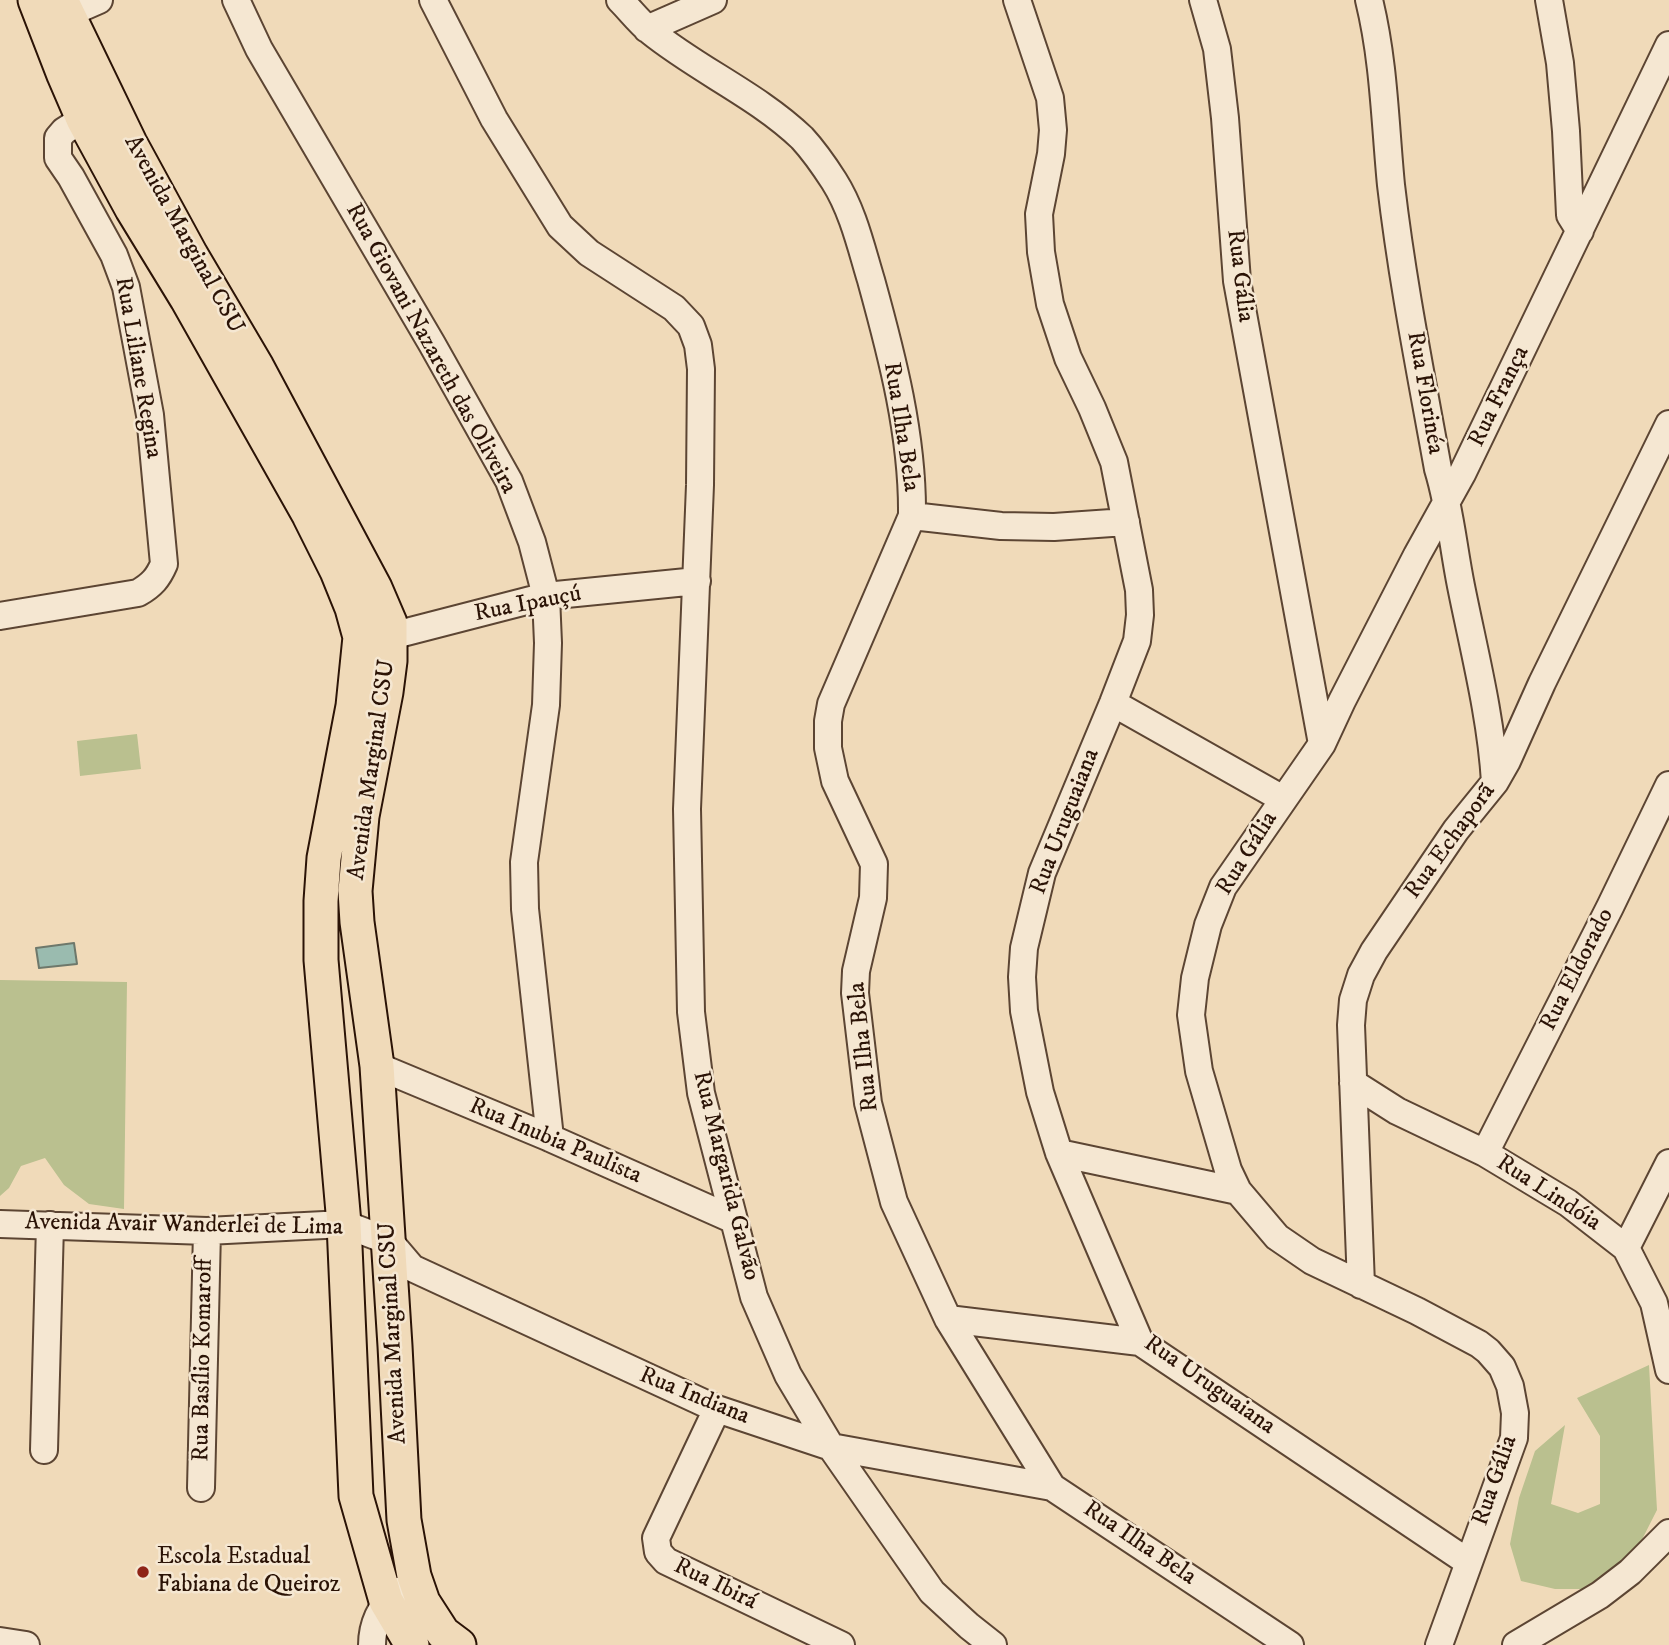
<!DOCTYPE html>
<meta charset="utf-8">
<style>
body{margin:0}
canvas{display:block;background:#f0dab9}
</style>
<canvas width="1669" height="1645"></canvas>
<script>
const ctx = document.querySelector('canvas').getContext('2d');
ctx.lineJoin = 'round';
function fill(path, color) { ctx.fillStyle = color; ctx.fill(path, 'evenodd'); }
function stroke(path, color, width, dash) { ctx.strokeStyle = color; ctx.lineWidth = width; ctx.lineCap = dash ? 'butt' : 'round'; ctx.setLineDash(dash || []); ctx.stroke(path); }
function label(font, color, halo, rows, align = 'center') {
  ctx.font = font + ' "IM FELL DW Pica",serif'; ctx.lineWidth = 5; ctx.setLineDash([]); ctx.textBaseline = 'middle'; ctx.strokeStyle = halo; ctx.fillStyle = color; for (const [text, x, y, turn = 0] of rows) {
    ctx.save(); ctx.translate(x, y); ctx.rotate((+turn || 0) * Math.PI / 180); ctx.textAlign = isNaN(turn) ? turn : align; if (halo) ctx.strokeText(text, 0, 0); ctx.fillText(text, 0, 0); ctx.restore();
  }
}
fill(new Path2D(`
 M137,734L141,769L80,776L77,741Z
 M0,980L127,982L124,1209L89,1204L64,1185L45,1158L21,1166L9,1188L0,1196Z
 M1649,1365L1657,1510L1627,1569L1588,1589H1555L1521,1581L1510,1544L1519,1498L1535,1451L1565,1425L1551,1504L1578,1513L1600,1504V1436L1577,1398Z`), '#bac08f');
const water = new Path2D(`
 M74,943L77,964L39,968L36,948Z`);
fill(water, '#9abbaf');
stroke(water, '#6e786b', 2);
const minor = new Path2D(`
 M236,0L259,49L432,344L509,481L532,542L546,596L548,643L546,705L524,862L525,909L550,1138
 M433,0L494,119L560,226L589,253L674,308L691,326L698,345L701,369L700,485L687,809L691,1012L701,1093L754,1297L788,1375L831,1447L932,1592L969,1626L993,1645
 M620,0C630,10 639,22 650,31C698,70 757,95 802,138C813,150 825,167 834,181C853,211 861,247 871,280C892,356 913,436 912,516L831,704L828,721V748L835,781L874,864L873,898L856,971L855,993L868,1103L894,1202L948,1319L1052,1487L1290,1645
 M1017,0L1050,98L1053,130L1051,154L1039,214L1041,252L1050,304L1068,358L1092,408L1114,462L1139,590L1140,615L1137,641L1113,703L1042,873L1024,948L1022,977L1024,1011L1040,1092L1059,1153L1140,1342L1468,1562
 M1203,0L1217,49L1225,118L1237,281L1322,744
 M1369,0C1384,61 1385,123 1391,185C1402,280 1421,375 1438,469C1450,508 1453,546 1461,586C1474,651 1491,716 1495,782
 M1549,0L1560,63L1566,131L1570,215L1580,231
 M67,14L99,0
 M647,29L713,0
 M912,516L1001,526L1054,527L1126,522
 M0,616L138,593C152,585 158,578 164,564L150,415L126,287L114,255L71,177L58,158V138L64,131L83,119
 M372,637L391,636L546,596L697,581
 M1113,703L1283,799
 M377,1066L550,1138L732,1219
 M1353,1083L1397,1111L1485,1153L1568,1203L1626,1248L1654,1303L1669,1370
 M1059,1153L1238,1191
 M1485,1153L1610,907L1669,785
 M0,1224L207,1231L344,1224L389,1241L412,1268L717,1409L831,1447L1052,1487
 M1626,1248L1669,1163
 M1361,1285L1351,1025L1353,1000L1361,975L1374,951L1456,830L1495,782L1507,761L1542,683L1669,424
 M948,1319L1140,1342
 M717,1409L656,1538L658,1552L666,1561L841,1645
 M44,1450L50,1225
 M201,1488L207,1231
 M0,1641L26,1645
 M372,1645C372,1624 381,1606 397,1591
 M1439,1645L1514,1438L1515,1413L1510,1386L1502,1367L1488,1351L1479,1344L1417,1311L1312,1261L1277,1237L1238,1191L1228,1170L1199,1071L1191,1015L1195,978L1208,925L1223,887L1322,744L1342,701L1417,555L1462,474L1669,45
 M1516,1645L1600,1595L1630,1572L1669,1533`);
const major = new Path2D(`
 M35,0L64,75L83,119L132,209L187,299L309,515L337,571L352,608L360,637L353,706L324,858L321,901V960L344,1224L356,1496L386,1601L412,1645
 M61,0L130,143L191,255L257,367L375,588L390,623V661L386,692L362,816L355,891L357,922L377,1066L395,1346L404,1520L414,1576L423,1602L443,1633L459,1645`);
stroke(minor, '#5c4533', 30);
stroke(major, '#2b1306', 37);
stroke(minor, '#f5e7d2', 26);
stroke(major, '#f0dab9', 33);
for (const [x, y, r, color] of [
 [143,1572,7,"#8f2418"]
]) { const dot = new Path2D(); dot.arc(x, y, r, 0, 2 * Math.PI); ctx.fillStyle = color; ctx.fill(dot); stroke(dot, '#f5e7d2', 2.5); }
label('24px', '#2b1306', '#f5e7d2', [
 ["Avenida Marginal CSU",183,235,61],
 ["Rua Gália",1239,276,83],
 ["Rua Giovani Nazareth das Oliveira",430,349,61],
 ["Rua Liliane Regina",137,368,80],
 ["Rua Florinéa",1424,393,80],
 ["Rua França",1500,397,-64],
 ["Rua Ilha Bela",900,427,81],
 ["Rua Ipauçú",528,605,-11],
 ["Avenida Marginal CSU",373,770,-82],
 ["Rua Uruguaiana",1066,822,-69],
 ["Rua Echaporã",1451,842,-54],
 ["Rua Gália",1248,854,-58],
 ["Rua Eldorado",1578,970,-63],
 ["Rua Ilha Bela",865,1047,-96],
 ["Rua Inubia Paulista",555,1142,23],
 ["Rua Margarida Galvão",725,1176,76],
 ["Rua Lindóia",1548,1194,33],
 ["Avenida Avair Wanderlei de Lima",184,1226,1],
 ["Avenida Marginal CSU",394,1333,-93],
 ["Rua Basílio Komaroff",204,1360,-89],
 ["Rua Uruguaiana",1209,1386,35],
 ["Rua Indiana",694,1397,22],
 ["Rua Gália",1496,1481,-71],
 ["Rua Ilha Bela",1139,1544,34],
 ["Rua Ibirá",715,1585,26]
]);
label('24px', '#2b1306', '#f5e7d2', [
 ["Escola Estadual",157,1558],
 ["Fabiana de Queiroz",157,1586]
], 'left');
</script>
